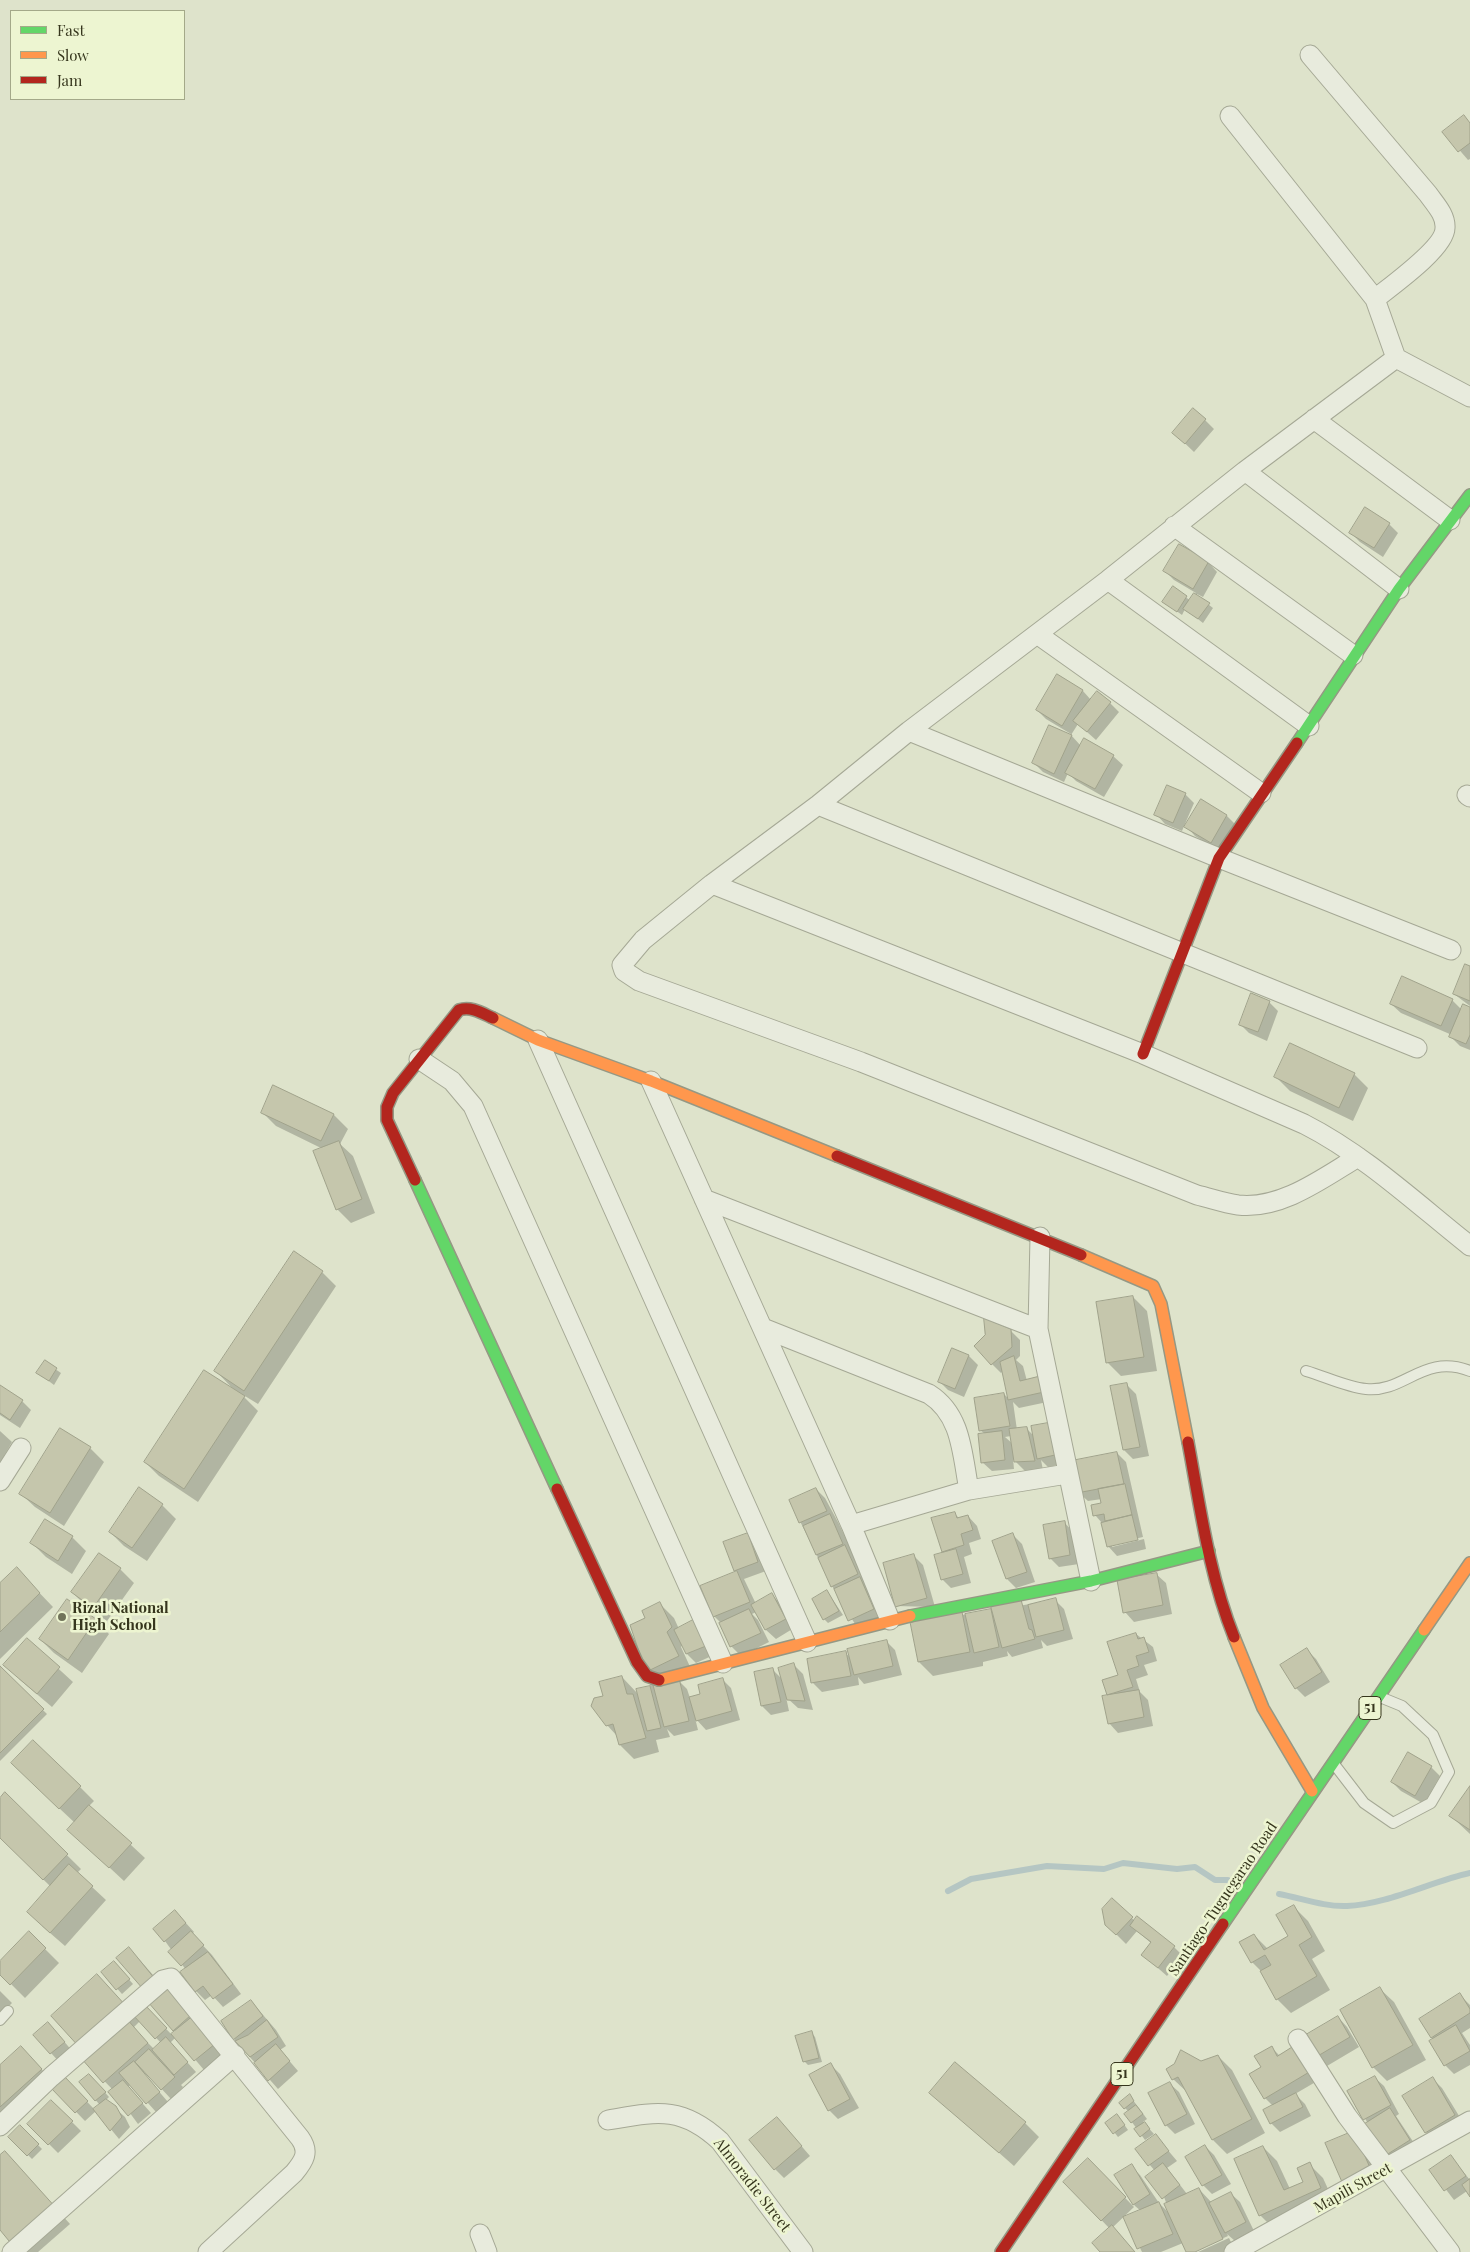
<!DOCTYPE html>
<style>
body{margin:0}
#map{position:relative;width:1470px;height:2252px;overflow:hidden;background:#dee3cb;font-family:"Playfair Display",serif}
canvas{display:block}
.legend{position:absolute;left:10px;top:10px;width:175px;height:90px;box-sizing:border-box;background:#edf5d1;border:1px solid #a4a989;margin:0;padding:6px 9px;list-style:none;font-size:15px;color:#36361d}
.legend li{display:flex;align-items:center;gap:10px;height:25px}
.legend b{width:25px;border:1px solid #a4a989}
</style>
<div id="map">
<canvas width="1470" height="2252"></canvas>
<ul class="legend">
<li><b style="height:6px;background:#63d668"></b>Fast</li>
<li><b style="height:6px;background:#ff974d"></b>Slow</li>
<li><b style="height:6px;background:#b3261e"></b>Jam</li>
</ul>
</div>
<script>
const ctx = document.querySelector('canvas').getContext('2d');
ctx.lineJoin = 'round';
function fill(path, color) { ctx.fillStyle = color; ctx.fill(path, 'evenodd'); }
function stroke(path, color, width, dash) { ctx.strokeStyle = color; ctx.lineWidth = width; ctx.lineCap = dash ? 'butt' : 'round'; ctx.setLineDash(dash || []); ctx.stroke(path); }
function label(font, color, halo, rows, align = 'center') {
  ctx.font = font + ' "Playfair Display",serif'; ctx.lineWidth = 5; ctx.setLineDash([]); ctx.textBaseline = 'middle'; ctx.strokeStyle = halo; ctx.fillStyle = color; for (const [text, x, y, turn = 0] of rows) {
    ctx.save(); ctx.translate(x, y); ctx.rotate((+turn || 0) * Math.PI / 180); ctx.textAlign = isNaN(turn) ? turn : align; if (halo) ctx.strokeText(text, 0, 0); ctx.fillText(text, 0, 0); ctx.restore();
  }
}
fill(new Path2D(`
 M1464,117L1470,123V159L1468,160L1444,132Z
 M1205,420L1214,429L1194,452L1174,433Z
 M1389,524L1398,533L1383,557L1360,542L1351,533Z
 M1179,546L1208,562L1217,572L1203,597L1197,594L1196,595L1213,608L1203,623L1185,609L1182,615L1164,602L1173,588L1191,601L1196,593L1174,580L1165,571Z
 M1058,676L1083,691L1091,700L1110,703L1119,712L1096,740L1078,724L1071,735L1081,746L1113,756L1123,765L1104,797L1076,781L1068,773L1064,782L1043,772L1034,763L1071,734L1046,719L1037,710Z
 M1185,794L1194,803L1182,831L1165,824L1156,814Z
 M1201,801L1227,816L1236,825L1220,851L1195,836L1186,826Z
 M1470,968V1006L1454,994Z
 M1452,1000L1462,1010L1470,1009V1050L1460,1046L1451,1037L1452,1035L1401,1013L1391,1004Z
 M1269,1002L1278,1011L1267,1041L1249,1033L1240,1024Z
 M1354,1074L1368,1088L1353,1121L1290,1091L1276,1077Z
 M274,1087L334,1115L348,1129L340,1144L353,1156L375,1213L351,1223L337,1209L323,1149L276,1126L262,1112Z
 M322,1272L336,1286L258,1404L240,1393L258,1411L198,1502L159,1476L145,1462L234,1390L216,1371Z
 M1133,1297L1147,1311L1157,1371L1121,1376L1107,1362Z
 M1011,1331L1020,1340V1356L1016,1360L1023,1366L1027,1381L1040,1378L1052,1401L1019,1408L1013,1402L1017,1430L1027,1429L1034,1436L1047,1424L1056,1433L1063,1464L1048,1467L1041,1460L1043,1470L1025,1471L1013,1459L1014,1469L992,1471L982,1462L985,1434L980,1430L1004,1394L1010,1400L1003,1371L1001,1373L992,1364ZM1011,1436L1013,1444L1005,1437Z
 M953,1349L969,1356L978,1365L964,1397L948,1390L939,1381Z
 M45,1362L61,1373L54,1385L38,1373Z
 M1126,1384L1136,1394L1149,1456L1133,1459L1124,1450L1111,1387Z
 M0,1387L22,1401L31,1410L20,1428L0,1415Z
 M0,1431L12,1442L0,1463Z
 M90,1448L104,1462L64,1526L35,1507L21,1494Z
 M1117,1453L1126,1462L1143,1537L1112,1544V1547L1144,1539L1146,1549L1117,1556L1108,1546L1102,1523L1095,1515L1103,1504L1102,1499L1088,1501L1078,1492Z
 M816,1489L825,1498L839,1524L883,1618L858,1629L832,1586L790,1501Z
 M162,1505L176,1519L147,1561L124,1546L110,1532Z
 M954,1513L960,1519L968,1516L977,1526L981,1539L969,1543L972,1554L964,1557L971,1583L951,1588L942,1579L943,1553L933,1519Z
 M1064,1522L1073,1532L1079,1564L1059,1567L1050,1558Z
 M747,1534L757,1544L766,1571L744,1579L756,1604L772,1595L781,1604L794,1628L776,1639L766,1630L756,1612L752,1614L758,1620L769,1642L741,1656L731,1646L721,1623L714,1616L737,1572L735,1570Z
 M1013,1535L1022,1544L1035,1582L1016,1588L1007,1579L994,1541Z
 M72,1537L86,1551L72,1574L46,1557L32,1543Z
 M914,1556L923,1565L935,1607L896,1606Z
 M120,1569L134,1583L107,1621L86,1606L72,1592Z
 M1156,1574L1166,1583L1172,1614L1134,1622L1125,1612Z
 M30,1583L53,1607L0,1659V1585Z
 M827,1591L843,1615L828,1623L824,1619Z
 M67,1600L95,1620L109,1634L82,1673L54,1653L40,1639Z
 M1055,1600L1064,1609L1073,1639L1047,1646L1041,1640L1043,1648L1012,1657L1007,1651L1008,1656L983,1662V1666L933,1676L919,1662L912,1623Z
 M660,1604L674,1618L679,1629L692,1622L702,1631L714,1655L696,1663L687,1654L683,1644L681,1647L692,1671L676,1678L687,1689L690,1698L701,1694L722,1679L731,1688L740,1720L706,1730L695,1718L698,1730L674,1736L667,1729L670,1737L656,1740L659,1752L634,1759L620,1745L617,1736L607,1725L605,1697L622,1677L638,1694L650,1687L647,1618Z
 M1136,1634L1153,1647L1157,1661L1144,1665L1148,1675L1136,1679L1140,1692L1148,1700L1153,1726L1118,1733L1109,1723V1696L1104,1681L1120,1676Z
 M27,1640L73,1682L52,1707L19,1679Z
 M886,1641L895,1650L902,1675L864,1684L858,1677L859,1685L822,1692L813,1683L808,1660L845,1653L851,1658Z
 M1306,1649L1316,1659L1330,1682L1305,1697L1296,1688Z
 M794,1665L803,1674L813,1710L798,1708L786,1697L789,1711L771,1715L762,1706L773,1670L783,1680Z
 M0,1668L47,1714L0,1761Z
 M1431,1767L1440,1776L1424,1804L1401,1791L1392,1782Z
 M26,1777L80,1787L94,1801L89,1806L145,1858L124,1881L83,1843L75,1823Z
 M1470,1788V1834L1451,1816Z
 M5,1794L81,1869L77,1873L106,1900L65,1946L42,1926L51,1887L0,1837V1799Z
 M1112,1900L1135,1921L1174,1947L1183,1956L1167,1976L1143,1955L1151,1943L1137,1931L1126,1944L1106,1924Z
 M1294,1907L1308,1921L1325,1951L1312,1959L1330,1990L1291,2013L1277,1999L1263,1973L1252,1962L1254,1935L1268,1949L1290,1937Z
 M175,1911L194,1932L192,1934L212,1955L241,1994L223,2007L212,1995L205,2000L196,1991L186,1970L165,1941Z
 M29,1933L59,1963L25,1998L0,1973V1963Z
 M138,1958L223,2054L204,2070L176,2037L170,2043L196,2072L181,2085L183,2087L171,2099L145,2071L143,2073L168,2102L156,2112L131,2084L128,2087L151,2113L138,2124L113,2090L83,2059L145,2007L172,2035L176,2032L150,2003ZM140,2021L161,2043L154,2049L133,2028Z
 M118,1967L133,1984L122,1994L103,1973Z
 M1380,1989L1394,2002L1426,2060L1387,2081L1373,2067Z
 M0,1991L12,2003L0,2015Z
 M1460,1995L1470,2005V2028L1462,2033L1470,2045V2065L1454,2074L1445,2065L1432,2037Z
 M251,2001L276,2030L286,2046L280,2050L298,2071L278,2089L234,2039Z
 M1338,2017L1347,2027L1359,2047L1327,2066L1317,2057Z
 M811,2032L815,2037L822,2062L808,2065L804,2061Z
 M57,2033L73,2052L60,2063L35,2035Z
 M1271,2047L1280,2056L1296,2047L1319,2080L1295,2094L1305,2104L1311,2116L1280,2132L1271,2123L1273,2106L1265,2098L1263,2067Z
 M1218,2056L1232,2070L1265,2133L1227,2154L1213,2140L1188,2093L1173,2079L1201,2062Z
 M35,2062L55,2084L0,2125V2066Z
 M831,2065L840,2074L859,2108L838,2119L829,2110Z
 M1374,2077L1384,2086L1399,2114L1396,2116L1418,2149L1393,2165L1349,2092Z
 M93,2079L109,2097L106,2100L125,2117L130,2127L119,2139L96,2111L85,2121L53,2088L73,2087L94,2109L100,2105L80,2083Z
 M1433,2079L1442,2088L1464,2124L1435,2142L1426,2132L1404,2096Z
 M1169,2083L1179,2092L1195,2124L1175,2134L1166,2125Z
 M931,2093L1025,2123L1039,2137L1014,2166Z
 M1130,2096L1147,2119L1143,2122L1154,2134L1145,2140L1126,2114L1129,2112L1125,2108Z
 M51,2101L81,2131L58,2153L29,2124Z
 M1121,2120L1128,2130L1118,2137L1107,2123Z
 M20,2127L42,2149L32,2159L10,2137Z
 M786,2128L810,2156L784,2178L775,2169Z
 M1156,2136L1177,2161L1167,2168L1187,2194L1199,2189L1212,2203L1230,2193L1240,2202L1254,2231L1235,2241L1227,2234L1228,2236L1193,2252H1188L1183,2243L1161,2252H1142L1125,2218L1141,2211L1135,2206L1116,2176L1131,2166L1140,2175L1159,2203L1170,2214L1155,2171L1137,2150Z
 M1363,2142L1379,2179L1343,2182Z
 M1205,2146L1214,2155L1231,2184L1212,2194L1203,2185Z
 M1263,2147L1277,2161L1290,2189L1305,2182L1309,2164L1323,2178L1334,2202L1274,2229L1260,2215Z
 M5,2152L70,2224L38,2252H21L0,2228V2157Z
 M1451,2157L1470,2180V2195L1467,2191L1454,2200L1431,2170Z
 M1097,2169L1134,2207L1112,2228L1135,2252H1102L1110,2229L1065,2182Z
 M1229,2238L1236,2252H1198Z`), '#0003');
stroke(new Path2D(`
 M948,1891L971,1879L1047,1866L1104,1869L1123,1863L1177,1869L1195,1867L1215,1880H1228L1241,1884
 M1279,1894C1301,1898 1324,1907 1347,1906C1385,1905 1433,1881 1470,1873`), '#b5c6c3', 6);
const building = new Path2D(`
 M1464,115L1470,123V143L1458,152L1442,132Z
 M1193,408L1206,419L1185,444L1172,433Z
 M1365,507L1390,523L1374,548L1349,533Z
 M1179,544L1209,561L1193,589L1163,571Z
 M1173,586L1187,596L1177,612L1162,602Z
 M1194,593L1210,603L1198,619L1183,609Z
 M1057,674L1083,690L1062,726L1036,710Z
 M1097,691L1111,702L1087,732L1073,721Z
 M1049,725L1072,735L1054,774L1032,763Z
 M1084,738L1114,755L1095,789L1065,773Z
 M1167,785L1186,793L1173,823L1154,815Z
 M1201,799L1227,815L1211,843L1184,827Z
 M1465,964L1470,966V1001L1453,994Z
 M1402,976L1453,999L1441,1026L1390,1004Z
 M1251,993L1270,1001L1258,1032L1239,1025Z
 M1463,1004L1470,1007V1035L1466,1044L1449,1037Z
 M1290,1043L1355,1073L1339,1108L1274,1077Z
 M273,1085L334,1114L321,1141L261,1113Z
 M339,1141L362,1199L336,1210L313,1151Z
 M294,1251L323,1271L244,1391L214,1371Z
 M1133,1296L1144,1357L1106,1363L1096,1302Z
 M984,1318L1011,1329L1012,1347L991,1365L974,1346L985,1335Z
 M952,1348L969,1355L955,1389L938,1382Z
 M1014,1356L1020,1381L1040,1376L1044,1392L1008,1400L1000,1362Z
 M45,1360L57,1368L49,1381L36,1373Z
 M204,1370L245,1396L184,1489L144,1462Z
 M1127,1383L1140,1447L1123,1450L1110,1386Z
 M0,1385L23,1400L10,1420L0,1413Z
 M1004,1393L1010,1426L979,1431L974,1398Z
 M1048,1423L1055,1455L1037,1459L1031,1426Z
 M1027,1427L1035,1461L1014,1462L1009,1429Z
 M60,1428L91,1447L50,1513L19,1494Z
 M1002,1431L1005,1460L981,1463L978,1434Z
 M1117,1452L1124,1484L1077,1493L1071,1461Z
 M1125,1484L1132,1515L1105,1521L1104,1514L1093,1516L1091,1505L1101,1503L1098,1489Z
 M139,1487L163,1504L132,1548L109,1532Z
 M816,1488L827,1511L799,1523L789,1500Z
 M955,1512L957,1518L968,1515L973,1530L961,1534L964,1545L942,1552L931,1518Z
 M830,1514L843,1544L816,1555L803,1526Z
 M1132,1515L1138,1540L1107,1547L1101,1523Z
 M45,1519L73,1536L58,1561L30,1543Z
 M1065,1521L1070,1555L1049,1559L1043,1525Z
 M748,1533L758,1562L734,1571L723,1542Z
 M1013,1533L1027,1572L1006,1579L992,1541Z
 M845,1545L858,1574L831,1587L818,1558Z
 M956,1549L963,1574L941,1580L934,1555Z
 M99,1553L121,1568L93,1608L71,1592Z
 M914,1554L927,1598L895,1607L883,1563Z
 M17,1567L40,1593L0,1632V1583Z
 M737,1571L750,1602L713,1617L700,1586Z
 M1157,1573L1163,1605L1123,1613L1117,1580Z
 M860,1577L874,1609L848,1621L834,1589Z
 M827,1590L839,1611L823,1620L812,1599Z
 M772,1593L786,1619L765,1630L751,1605Z
 M1020,1596L1029,1629L1032,1630L1035,1639L1002,1648L990,1604Z
 M1056,1598L1064,1630L1036,1637L1028,1605Z
 M67,1599L96,1619L68,1660L39,1639Z
 M660,1602L672,1627L667,1632L679,1656L646,1672L630,1625L645,1618L642,1611Z
 M749,1609L761,1633L730,1647L719,1623Z
 M991,1609L999,1647L974,1653L965,1614Z
 M962,1612L970,1652L918,1662L910,1622Z
 M693,1620L706,1646L686,1654L674,1630Z
 M1136,1633L1138,1639L1144,1637L1149,1652L1136,1656L1139,1666L1127,1670L1133,1687L1107,1695L1102,1680L1118,1675L1107,1642Z
 M27,1638L60,1667L37,1694L3,1665Z
 M887,1640L893,1666L854,1675L847,1649Z
 M1307,1648L1322,1672L1295,1689L1280,1665Z
 M846,1651L851,1676L811,1683L807,1659Z
 M794,1663L805,1701L787,1700L778,1668Z
 M0,1666L44,1709L0,1753Z
 M773,1668L781,1702L761,1706L754,1672Z
 M622,1676L627,1694H633L646,1738L619,1745L613,1724L606,1726L591,1706L594,1698L603,1696L599,1682Z
 M679,1678L689,1721L664,1727L653,1685Z
 M723,1678L732,1711L696,1721L689,1697L700,1694L698,1685Z
 M650,1686L661,1728L647,1731L636,1689Z
 M1139,1690L1144,1717L1108,1724L1102,1696Z
 M33,1740L81,1786L59,1809L11,1763Z
 M1408,1752L1432,1766L1415,1796L1391,1782Z
 M1470,1786V1830L1449,1816Z
 M5,1792L68,1854L43,1880L0,1838V1798Z
 M89,1805L132,1843L109,1868L67,1830Z
 M69,1864L93,1886L50,1933L27,1912Z
 M1112,1898L1133,1917L1116,1935L1105,1925L1102,1909Z
 M1294,1905L1312,1937L1299,1945L1317,1976L1276,2000L1260,1971L1271,1965L1265,1955L1251,1963L1239,1942L1254,1934L1264,1950L1288,1936L1276,1915Z
 M175,1910L186,1923L164,1942L153,1929Z
 M1137,1916L1175,1946L1158,1968L1141,1955L1151,1942L1130,1926Z
 M29,1931L46,1948L10,1985L0,1975V1961Z
 M191,1931L204,1945L181,1966L168,1952Z
 M129,1947L155,1979L143,1989L116,1958Z
 M208,1952L233,1984L213,1999L203,1986L195,1992L180,1972Z
 M114,1961L130,1979L116,1990L101,1972Z
 M97,1974L127,2007L81,2049L51,2016Z
 M166,1987L191,2015L173,2031L148,2002Z
 M1380,1987L1413,2045L1372,2068L1340,2010Z
 M1460,1993L1470,2009V2013L1431,2038L1419,2019Z
 M251,2000L263,2016L233,2040L221,2021Z
 M145,2005L167,2028L155,2039L134,2016Z
 M1338,2016L1350,2037L1316,2057L1304,2036Z
 M192,2017L215,2044L194,2061L171,2034Z
 M126,2018L148,2043L103,2083L81,2058Z
 M267,2020L278,2037L250,2057L235,2041L248,2035Z
 M48,2022L65,2042L50,2054L33,2035Z
 M1456,2025L1470,2051L1444,2066L1429,2041Z
 M812,2031L819,2058L803,2062L795,2036Z
 M166,2037L188,2062L174,2075L152,2050Z
 M276,2044L290,2061L268,2081L254,2063Z
 M1296,2045L1311,2071L1264,2099L1249,2074L1261,2067L1254,2056L1272,2046L1277,2056Z
 M21,2046L42,2069L0,2107V2065Z
 M149,2049L175,2077L161,2090L135,2062Z
 M1181,2050L1201,2061L1218,2055L1252,2119L1212,2140L1178,2077L1172,2080L1166,2069L1174,2064Z
 M134,2061L160,2092L146,2104L119,2073Z
 M955,2062L1026,2122L999,2153L929,2093Z
 M831,2063L850,2099L828,2111L809,2075Z
 M89,2074L106,2092L95,2101L79,2082Z
 M64,2076L88,2101L75,2113L51,2088Z
 M1375,2076L1391,2105L1363,2120L1347,2091Z
 M1433,2077L1455,2115L1425,2133L1402,2096Z
 M123,2080L143,2103L128,2116L108,2092Z
 M1170,2082L1187,2114L1165,2126L1148,2093Z
 M1296,2093L1303,2107L1270,2124L1263,2110Z
 M1130,2094L1134,2101L1124,2109L1119,2103Z
 M106,2099L116,2106L122,2117L110,2131L93,2109Z
 M51,2100L73,2121L48,2145L27,2124Z
 M1136,2105L1143,2114L1131,2123L1124,2114Z
 M1390,2108L1410,2140L1383,2157L1363,2125Z
 M1117,2114L1125,2125L1113,2134L1105,2123Z
 M777,2117L802,2146L774,2170L749,2140Z
 M1145,2122L1150,2129L1140,2137L1134,2129Z
 M20,2125L39,2144L27,2156L8,2137Z
 M1354,2131L1371,2170L1342,2182L1325,2143Z
 M1156,2134L1169,2151L1148,2166L1135,2149Z
 M1205,2145L1222,2175L1202,2186L1185,2157Z
 M1263,2146L1284,2190L1303,2182L1297,2168L1310,2162L1321,2188L1259,2216L1234,2159Z
 M5,2151L57,2209L14,2247L0,2230V2155Z
 M1451,2155L1466,2176L1444,2191L1429,2170Z
 M1088,2158L1126,2197L1101,2221L1063,2182Z
 M1163,2163L1180,2185L1162,2199L1145,2177Z
 M1132,2164L1150,2194L1133,2205L1114,2175Z
 M1470,2179V2197L1462,2185Z
 M1199,2188L1223,2239L1195,2252H1186L1164,2204Z
 M1231,2192L1246,2222L1225,2233L1209,2203Z
 M1159,2202L1173,2234L1137,2249L1123,2217Z
 M1112,2225L1135,2252H1100L1092,2243Z`);
fill(building, '#c5c6ac');
stroke(building, '#a0a28b', 1);
const lane = new Path2D(`
 M1306,1371C1324,1376 1346,1387 1366,1389C1405,1393 1423,1353 1470,1371
 M1334,1764L1364,1803L1393,1823L1431,1803L1449,1772L1433,1735L1402,1706L1380,1697
 M0,2020L8,2011`);
const street = new Path2D(`
 M1310,55L1428,194C1435,204 1446,215 1445,228C1445,248 1391,286 1375,299
 M1230,116L1375,299L1396,358L1470,397
 M1314,419L1450,520
 M1245,471L1399,589
 M1174,526L1353,655
 M1108,580L1309,726
 M1037,634L1261,793
 M909,731L1219,858L1451,950
 M1467,795L1470,797
 M818,805L1417,1048
 M712,884L1143,1054L1304,1124C1365,1155 1417,1204 1470,1246
 M538,1040L807,1642
 M419,1059L452,1081L473,1106L723,1663
 M651,1081L851,1525L890,1620
 M1358,1157C1323,1178 1281,1210 1238,1205C1224,1203 1210,1198 1197,1195L861,1062L639,981L624,971L622,965L643,940L712,884L818,805L909,731L1108,580L1245,471L1396,358
 M704,1199L1038,1329
 M1040,1237L1038,1329L1091,1581
 M763,1328L929,1394C962,1415 962,1454 969,1490
 M0,1481L21,1448
 M851,1525L969,1490L1067,1474
 M1298,2039L1347,2116L1450,2252
 M608,2120C656,2112 681,2105 720,2141L803,2252
 M0,2126L51,2077L163,1980L171,1978L300,2138C310,2152 304,2161 294,2173L208,2252
 M480,2234L487,2252
 M12,2252L235,2055
 M1234,2252L1470,2121`);
const fast = new Path2D(`
 M1297,743L1399,589L1470,495
 M415,1180L557,1489
 M910,1616L1091,1581L1209,1551
 M1223,1924L1424,1630`);
const slow = new Path2D(`
 M493,1018L538,1040L651,1081L837,1156
 M1081,1255L1153,1286L1161,1304L1188,1442
 M1424,1630L1470,1563
 M1234,1637L1263,1708L1312,1791
 M659,1680L910,1616`);
const jam = new Path2D(`
 M1143,1054L1219,858L1297,743
 M837,1156L1081,1255
 M415,1180L387,1120V1107L393,1093L459,1010C471,1006 482,1013 493,1018
 M1188,1442C1200,1506 1209,1575 1234,1637
 M557,1489L637,1662L647,1676L659,1680
 M1001,2252L1223,1924`);
stroke(lane, '#a5a895', 12);
stroke(street, '#a5a895', 21);
stroke(fast, '#959884', 14);
stroke(slow, '#959884', 14);
stroke(jam, '#959884', 14);
stroke(lane, '#e8ebdd', 10);
stroke(street, '#e8ebdd', 19);
stroke(fast, '#63d668', 11);
stroke(slow, '#ff974d', 11);
stroke(jam, '#b3261e', 11);
for (const [x, y, r, color] of [
 [62,1617,5,"#71735a"]
]) { const dot = new Path2D(); dot.arc(x, y, r, 0, 2 * Math.PI); ctx.fillStyle = color; ctx.fill(dot); stroke(dot, '#edf5d1', 2); }
for (const [x, y, w] of [
 [1370,1708,22],
 [1122,2074,22]
]) { const box = new Path2D(); box.roundRect(x - w / 2, y - 11.5, w, 23, 4); ctx.fillStyle = '#edf5d1'; ctx.fill(box); stroke(box, '#36361d', 1); }
label('bold 14px', '#36361d', null, [
 ["51",1370,1708],
 ["51",1122,2074]
]);
label('bold 15px', '#36361d', '#edf5d1', [
 ["Rizal National",72,1608],
 ["High School",72,1625]
], 'left');
label('15px', '#36361d', '#edf5d1', [
 ["Santiago-Tuguegarao Road",1223,1899,-56],
 ["Almoradie Street",752,2185,52],
 ["Mapili Street",1353,2188,-29]
]);
</script>
